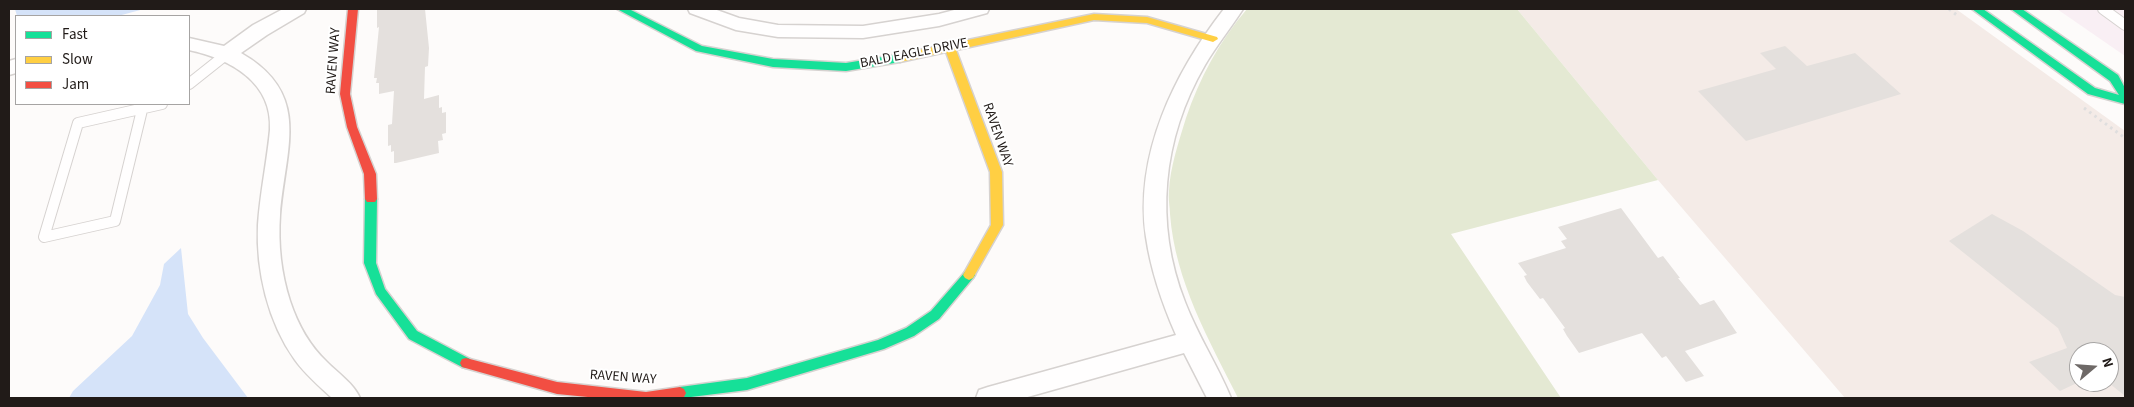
<!DOCTYPE html>
<style>
body{margin:0}
#map{position:relative;width:2134px;height:407px;overflow:hidden;background:#fdfbfa;font-family:"Source Sans 3",sans-serif}
canvas{display:block}
.frame{position:absolute;inset:0;border:10px solid #211b18;pointer-events:none}
.legend{position:absolute;left:15px;top:15px;width:175px;height:90px;box-sizing:border-box;background:#fff;border:1px solid #a6a4a3;margin:0;padding:6px 9px;list-style:none;font-size:15px;color:#211b18}
.legend li{display:flex;align-items:center;gap:10px;height:25px}
.legend b{width:25px;border:1px solid #a6a4a3}
.north{position:absolute;left:2069px;top:342px;width:50px;height:50px;box-sizing:border-box;background:#fff;border:1px solid #a6a4a3;border-radius:50%;rotate:72deg;font-size:14px;font-weight:700;line-height:20px;text-align:center;color:#211b18}
.north::after{content:'';display:block;margin:auto;width:18px;height:22px;background:#6e6967;clip-path:polygon(50% 0,100% 100%,50% 72%,0 100%)}
</style>
<div id="map">
<canvas width="2134" height="407"></canvas>
<div class="frame"></div>
<ul class="legend">
<li><b style="height:6px;background:#16e098"></b>Fast</li>
<li><b style="height:6px;background:#ffcf43"></b>Slow</li>
<li><b style="height:6px;background:#f24e42"></b>Jam</li>
</ul>
<div class="north">N</div>
</div>
<script>
const c = document.querySelector('canvas').getContext('2d');
c.lineJoin = 'round';
function fill(path, color) { c.fillStyle = color; c.fill(path, 'evenodd'); }
function trace(path, color, width, dash) { c.strokeStyle = color; c.lineWidth = width; c.lineCap = dash ? 'butt' : 'round'; c.setLineDash(dash || []); c.stroke(path); }
function write(font, color, halo, rows, align = 'center') {
  c.font = font + ' "Source Sans 3",sans-serif'; c.lineWidth = 4; c.setLineDash([]); c.textBaseline = 'middle'; c.strokeStyle = halo; c.fillStyle = color; for (const [text, x, y, turn = 0] of rows) {
    c.save(); c.translate(x, y); c.rotate((+turn || 0) * Math.PI / 180); c.textAlign = isNaN(turn) ? turn : align; if (halo) c.strokeText(text, 0, 0); c.fillText(text, 0, 0); c.restore();
  }
}
fill(new Path2D(`
 M2057,9H2125V56Z`), '#f9eff4');
fill(new Path2D(`
 M1517,9H1956L2125,131V398H1845L1658,180ZM2079,352H2109V382H2079Z`), '#f4ebe7');
fill(new Path2D(`
 M1247,9H1517L1658,180L1451,234L1561,398H1238C1209,340 1175,281 1170,214C1170,207 1168,199 1169,191C1170,167 1179,141 1186,118C1199,79 1220,40 1247,9Z`), '#e4e9d3');
fill(new Path2D(`
 M15,9H144L118,16H17Z
 M181,248L188,314L203,338L248,398H69L73,391L132,336L160,285L164,264Z`), '#d5e3f9');
fill(new Path2D(`
 M383,9H425L429,48L428,66L425,67L424,99L439,95V108L442,107V113L446,112V133L442,134L443,140L438,141L439,153L396,163H394V151L391,152V145L388,146V125L392,124L394,91L379,94V83H376L377,78H374L379,27L377,28V10Z
 M1785,46L1807,66L1855,53L1901,94L1746,141L1698,91L1776,69L1760,53Z
 M1621,208L1658,258L1663,256L1680,278H1678L1700,305L1714,300L1737,333L1685,351L1704,376L1686,382L1666,356L1662,358L1642,333L1579,353L1567,336L1563,329L1565,328L1543,298L1540,299L1527,282L1524,276L1527,275L1518,263L1566,248L1561,241L1567,239L1558,227Z
 M1992,214L2023,231L2115,295L2125,297V396L2109,383V352H2079V382L2060,391L2029,362L2067,348L2058,328L1949,241Z`), '#e4e0dd');
const lane = new Path2D(`
 M2103,9L2125,25
 M189,84L228,53
 M142,110L115,221L44,237L78,123L162,104`);
const street = new Path2D(`
 M283,9H306L304,13L267,35L241,53C313,94 285,149 280,215C278,244 281,273 290,301C298,325 309,345 327,362C338,373 354,384 360,398H332C319,386 305,374 295,360C268,322 256,271 258,225C260,193 267,162 270,130C273,82 230,59 189,50V38L224,46L253,25Z
 M688,9H714L739,18L778,25L863,26L939,14L958,9H989L987,13L939,26L863,38L778,37L736,30L690,13Z
 M1224,9H1243C1231,28 1216,46 1205,65C1162,139 1154,223 1185,302C1198,336 1218,366 1231,398H1207L1184,353L1024,398H976L979,390L988,387L1176,335C1162,303 1151,271 1146,237C1134,154 1175,72 1224,9Z
 M16,59V73L9,75V61Z`);
const fast = new Path2D(`
 M617,9H629L702,46L773,59L846,63L900,54L905,58L900,62L846,71L773,67L696,51Z
 M1972,9H1983L2095,88L2119,95L2110,81L2011,9H2022L2118,75L2125,88V104L2088,94Z
 M371,195L375,196L377,199L376,263L385,289L417,331L470,359L472,363L470,367L466,368L462,367L409,339L376,294L364,263L365,199L367,196Z
 M969,270L973,272L975,275L973,278L939,319L914,336L884,349L747,390L683,398L676,397L674,393L676,389L680,387L747,378L878,340L906,328L931,311L965,272Z`);
const slow = new Path2D(`
 M1094,14L1147,17L1217,37L1218,39L1213,42L1147,23L1094,20L956,50L1002,172L1003,225L973,278L969,280L965,278L963,275L991,225L990,172L946,52L900,62L895,58L900,54Z`);
const jam = new Path2D(`
 M348,9H358L350,94L357,127L376,174L377,199L375,202H367L365,199L364,174L347,127L340,94Z
 M466,358L557,382L646,392L680,387L684,389L686,393L684,397L681,398H598L557,394L462,367L460,363L462,359Z`);
trace(lane, '#d6d2d0', 12);
trace(street, '#d6d2d0', 3);
trace(fast, '#d6d2d0', 3);
trace(slow, '#d6d2d0', 3);
trace(jam, '#d6d2d0', 3);
trace(new Path2D(`
 M1949,9L1958,16
 M2084,108L2125,138`), '#dfdede', 3, [2.5, 4]);
trace(lane, '#fffefe', 10);
fill(street, '#fffefe');
fill(fast, '#16e098');
fill(slow, '#ffcf43');
fill(jam, '#f24e42');
write('14px', '#211b18', '#fff', [
 ["BALD EAGLE DRIVE",914,54,-11],
 ["RAVEN WAY",334,61,-86],
 ["RAVEN WAY",997,135,71],
 ["RAVEN WAY",623,378,4]
]);
</script>
